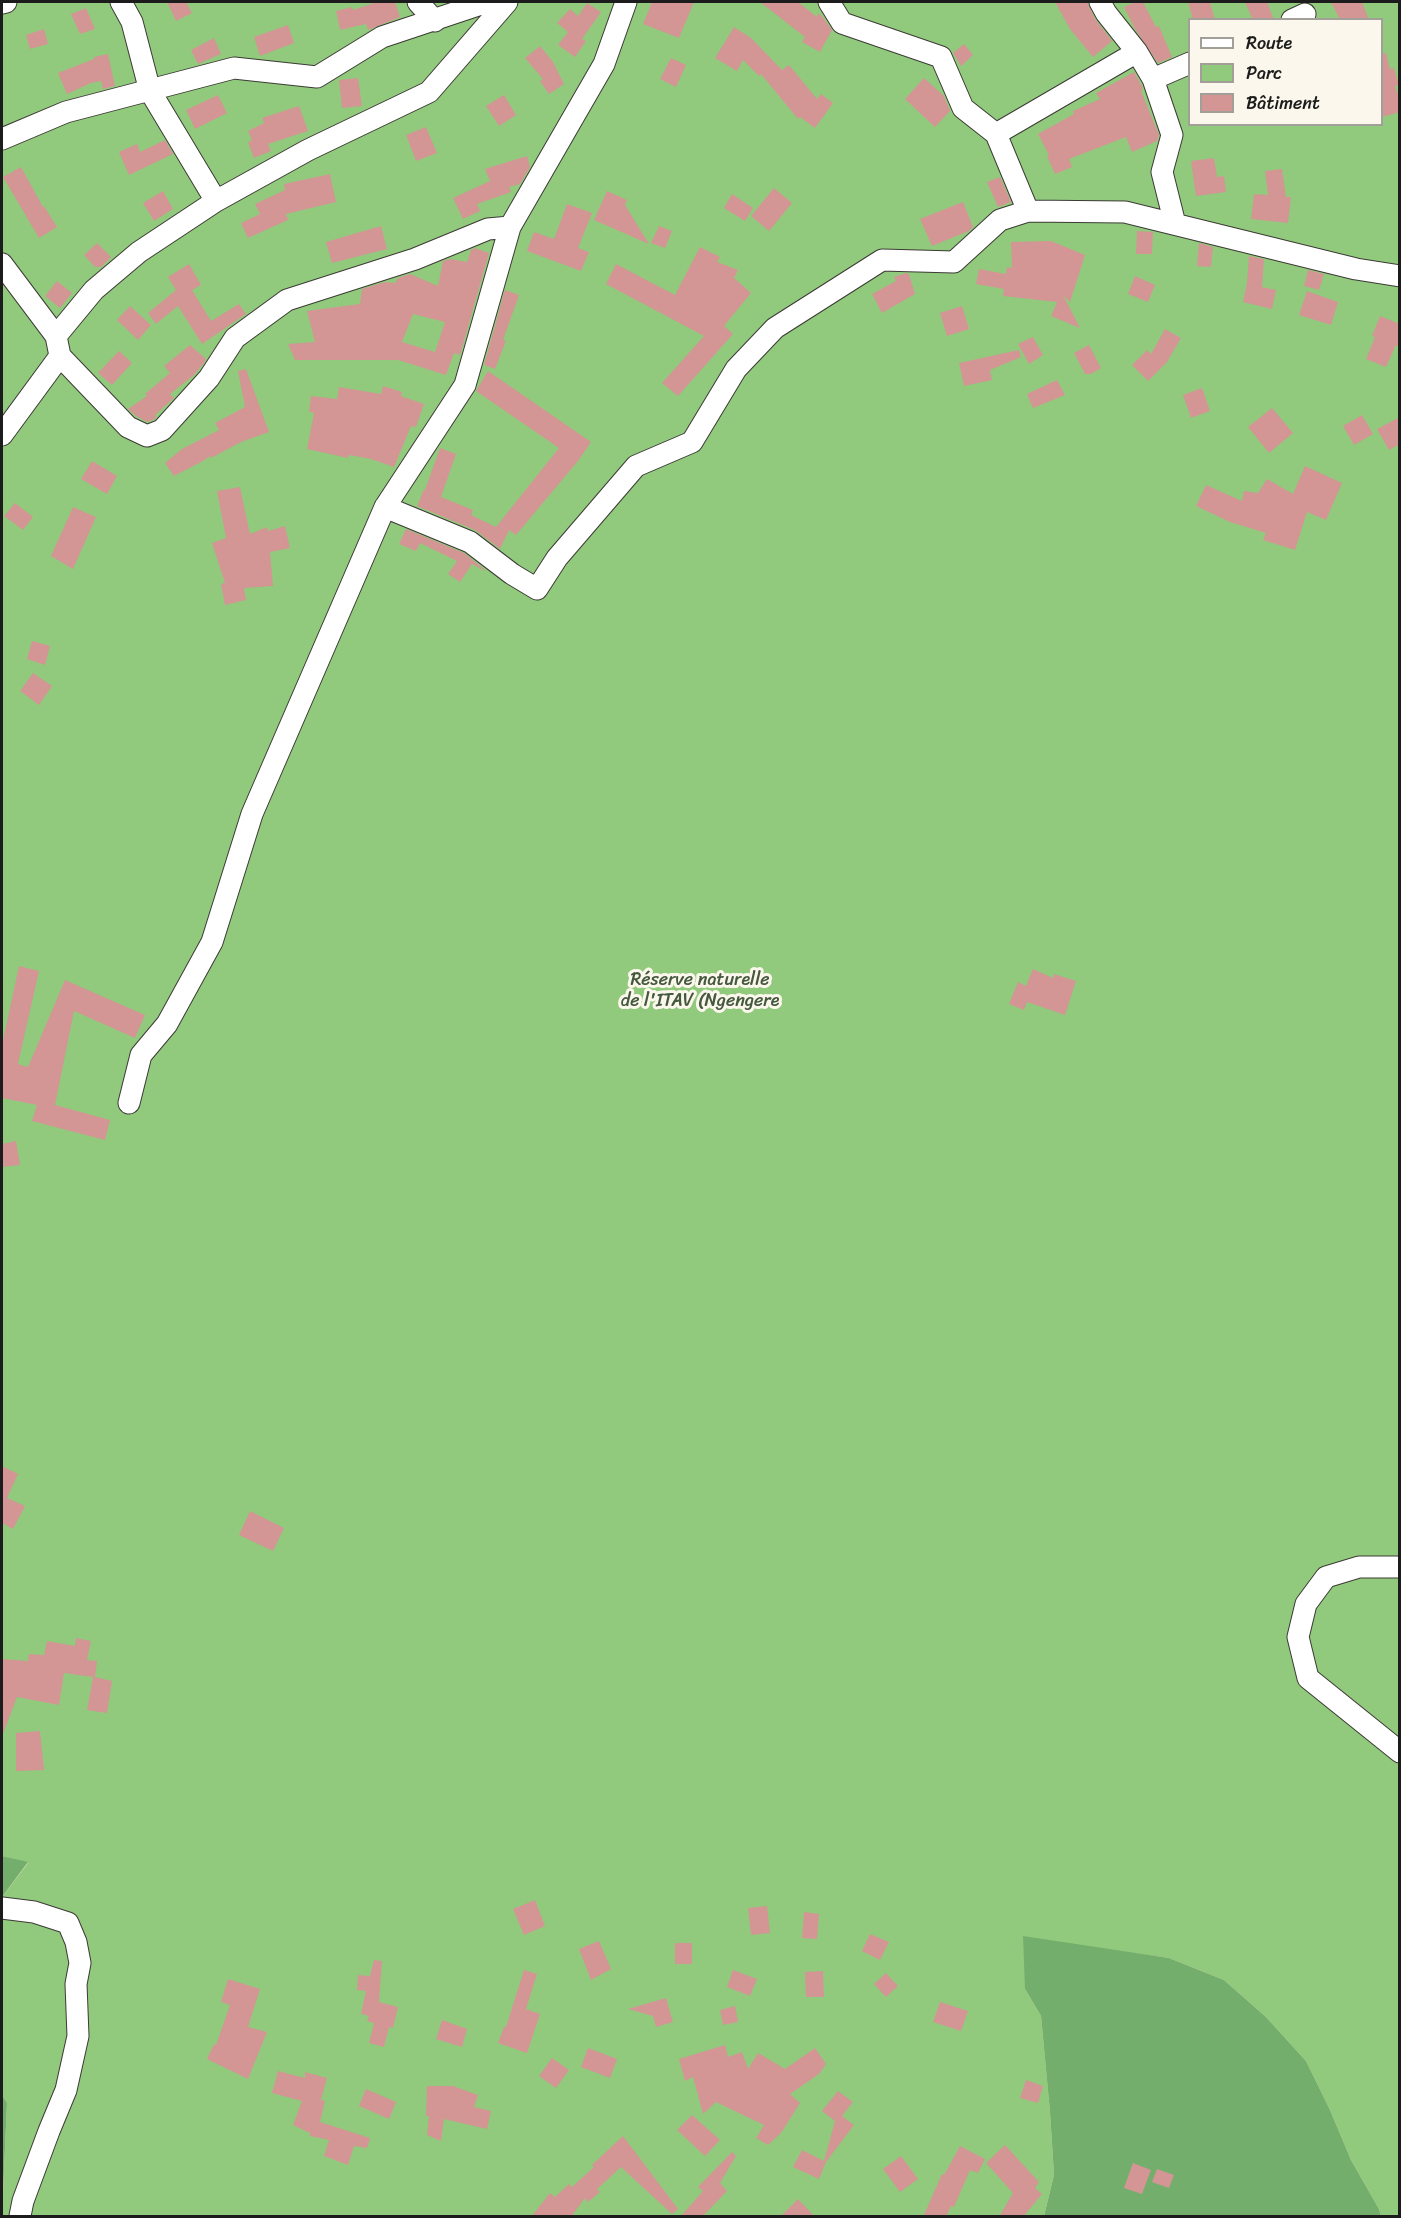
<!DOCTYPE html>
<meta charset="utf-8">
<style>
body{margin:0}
#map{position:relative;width:1401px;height:2218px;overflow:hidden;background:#f1e2c4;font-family:Sriracha,sans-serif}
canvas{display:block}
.frame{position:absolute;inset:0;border:3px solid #1c1c1c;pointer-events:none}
.legend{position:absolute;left:1188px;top:18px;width:195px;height:108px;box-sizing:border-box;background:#fbf7ec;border:2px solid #a29f99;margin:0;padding:8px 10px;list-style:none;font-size:18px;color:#1c1c1c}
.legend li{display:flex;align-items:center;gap:12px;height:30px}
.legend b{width:30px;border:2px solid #a29f99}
</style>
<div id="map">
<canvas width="1401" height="2218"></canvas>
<div class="frame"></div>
<ul class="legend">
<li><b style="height:8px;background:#fff"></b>Route</li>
<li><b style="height:16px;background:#91ca7d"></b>Parc</li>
<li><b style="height:16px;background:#d39694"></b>Bâtiment</li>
</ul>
</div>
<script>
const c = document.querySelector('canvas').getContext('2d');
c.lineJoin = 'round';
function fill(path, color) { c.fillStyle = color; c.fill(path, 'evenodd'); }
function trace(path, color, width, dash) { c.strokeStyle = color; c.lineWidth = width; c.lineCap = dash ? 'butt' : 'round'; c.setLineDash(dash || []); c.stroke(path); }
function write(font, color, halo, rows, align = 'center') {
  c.font = font + ' Sriracha,sans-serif'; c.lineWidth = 6; c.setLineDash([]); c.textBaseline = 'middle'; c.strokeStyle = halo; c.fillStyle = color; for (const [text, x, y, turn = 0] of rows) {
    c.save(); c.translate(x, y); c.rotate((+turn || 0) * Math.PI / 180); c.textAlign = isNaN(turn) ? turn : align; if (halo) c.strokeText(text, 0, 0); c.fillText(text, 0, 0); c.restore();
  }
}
fill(new Path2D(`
 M2,2H1399V2216H1381L1379,2209L1351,2160L1330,2110L1306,2061L1266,2017L1224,1980L1169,1958L1117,1951L1025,1989L1041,2016L1050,2112L1054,2175L1044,2216H2L7,2103L2,2095V1897L28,1863L2,1856ZM1190,20H1382V124H1190Z`), '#91ca7d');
fill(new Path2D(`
 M2,1856L28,1862L2,1897Z
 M1023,1936L1169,1958L1224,1980L1266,2017L1306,2061L1330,2110L1351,2160L1379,2209L1381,2216H1044L1054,2175L1050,2112L1041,2016L1025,1989Z
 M2,2095L7,2103L2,2216Z`), '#74ae6c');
fill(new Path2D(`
 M167,2H186L192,13L176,21Z
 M377,2H395L400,17L368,30L366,24L340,30L336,11L352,7L353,10Z
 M652,2H694L679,38L643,24Z
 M760,2H798L817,17L818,13L822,16L832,30L820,52L802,42L805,37Z
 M1055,2H1087L1095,19L1112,41L1093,57L1070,29Z
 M1135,2H1143L1156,27L1159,26L1172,57L1158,63L1135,29L1124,7Z
 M1188,2H1210L1215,20H1193Z
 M1245,2H1267L1274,20H1253Z
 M1331,2H1362L1369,20H1340Z
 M587,3L601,12L582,39L586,41L575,57L558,45L568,32L557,23L570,9L578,16Z
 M86,8L95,29L80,34L71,14Z
 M288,25L294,43L260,56L254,37Z
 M734,27L751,38L782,70L789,65L817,99L821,94L833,103L815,128L800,117L798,119L761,74L759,76L743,60L737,71L715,58Z
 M44,29L48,44L30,49L26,35Z
 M214,38L221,54L198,64L191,50Z
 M964,44L973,55L961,66L953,53Z
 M540,46L553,62L564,84L549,94L540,81L543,79L525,58Z
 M1386,53L1390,69L1394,68L1399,85L1395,86L1400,100V112L1382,117V54Z
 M108,54L115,86L103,89L101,81L91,83L67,94L58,73L94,59V57Z
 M671,58L686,65L676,87L660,79Z
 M1134,72L1143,88L1141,91L1159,135L1157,141L1132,152L1126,137L1069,159L1072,167L1055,174L1047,156L1049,155L1038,134L1074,114L1073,111L1100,99L1096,93Z
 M358,78L362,106L342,108L339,80Z
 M924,78L944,96L950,111L935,127L905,99Z
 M218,95L227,113L195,129L186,110Z
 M504,95L516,115L499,126L486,106Z
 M299,106L308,131L268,144L271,151L254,158L248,142L252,140L248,131L264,123L262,118Z
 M426,127L437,153L416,161L406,135Z
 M165,140L173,154L129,175L119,152L137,144L140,152Z
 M527,156L530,167L520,184L509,187L511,192L477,204L480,211L463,219L453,198L490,181L485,169Z
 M1214,158L1217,177L1224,176L1226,192L1196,196L1191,161Z
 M21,167L43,207L44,206L57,227L39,238L3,177Z
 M1282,169L1286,197H1291L1288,223L1251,219L1254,194L1268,195L1265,171Z
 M330,174L336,202L286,214L288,220L248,238L241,223L260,214L255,204L285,190L284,184Z
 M1000,177L1011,202L998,207L987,182Z
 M774,188L792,203L769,231L751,216Z
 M163,191L173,209L154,221L143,203Z
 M607,191L627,200L625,205L649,244L594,220Z
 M732,194L753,208L745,221L724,208Z
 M963,202L973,227L969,231L932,246L920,219Z
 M567,204L592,213L578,248L589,252L581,271L527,251L534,232L554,239Z
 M381,226L387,249L332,263L326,242Z
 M659,226L672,231L665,248L651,243Z
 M1137,231L1153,232L1152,254H1136Z
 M1051,241L1085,255L1070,302L1063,295L1080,328L1051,316L1057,302L1003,296L1004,289L976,284L979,269L1006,274L1007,267L1012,268L1011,242Z
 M97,243L111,257L101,267H95L84,255Z
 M1199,243L1213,247L1211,267L1197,266Z
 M700,247L720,257L717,262L738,270L734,278L751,293L724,326L733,334L678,396L662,383L704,336L606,284L616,264L675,295Z
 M475,248L489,253L460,355L454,353L446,375L398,360H295L288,344L315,342L307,311L360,304L362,289L385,282L395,283L398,278L410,274L438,286L443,261L450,259L467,262L471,250ZM413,314L445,322L435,352L402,342Z
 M1249,256L1264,259L1262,287L1276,290L1272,309L1243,302L1247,283Z
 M189,264L201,285L192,290L211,321L239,304L246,314L202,344L178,306L156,324L148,313L176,290L168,277Z
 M1308,270L1324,274L1319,290L1304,286Z
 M906,273L909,274L915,294L882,313L872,294L896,281L894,277Z
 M1135,276L1155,285L1148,302L1128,294Z
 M57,281L72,293L60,308L45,296Z
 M505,290L519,295L503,340L506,341L495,369L484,365Z
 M1307,291L1338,302L1331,325L1299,315Z
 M130,306L151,325L138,340L117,320Z
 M962,306L969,329L947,336L940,313Z
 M1380,316L1400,324V347L1396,345L1386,367L1366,359L1375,337L1372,336Z
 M1165,329L1181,338L1167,362L1148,381L1132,365L1147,350L1151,354Z
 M1033,337L1043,355L1029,364L1018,344Z
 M190,345L206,359L204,363L194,375L170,394L174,398L155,415L156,417L155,419L147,422L136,416L128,409L147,396L145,394L170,373L164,366Z
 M1089,345L1101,368L1091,374H1085L1074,353Z
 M1019,350L1021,357L990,370L992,380L964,386L959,363Z
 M119,351L132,363L112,385L98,373Z
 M246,369L269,432L241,442L211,458L210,456L203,461L174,476L165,463L182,449L219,430L215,423L245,407L238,371Z
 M488,371L591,442L578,461L516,535L509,530L500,549L475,530L417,506L424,489L425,490L440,448L456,454L441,497L473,510L471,515L496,527L559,448L476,391Z
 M1057,380L1065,395L1033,408L1027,394Z
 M383,386L402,392L401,396L424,404L416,427L411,426L394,467L371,459L349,455L348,458L307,449L314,413L309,412L311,396L337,399L339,387L381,394Z
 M1202,388L1210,411L1191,418L1183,395Z
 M1272,408L1293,433L1269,453L1248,427Z
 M1362,415L1373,434L1354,445L1343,426Z
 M1400,417V444L1389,450L1377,429Z
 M92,461L117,476L107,494L81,479Z
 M1305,466L1342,483L1326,520L1307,512L1295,550L1263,540L1266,533L1230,522L1196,506L1206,485L1242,501L1244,491L1258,493L1267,479L1293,494Z
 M240,487L250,534L267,527L268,531L285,526L290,548L270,552L273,586L244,588L246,600L225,605L221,584L225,583L212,543L226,538L217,491Z
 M15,503L33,517L23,530L4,516Z
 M73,507L96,517L73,569L51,556Z
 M406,529L464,553L485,570V571L472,564L460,582L448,574L457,561L420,543L416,551L399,544Z
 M32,641L50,646L45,665L27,659Z
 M33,673L52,686L39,705L20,691Z
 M19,966L39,971L18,1064L28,1067L65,980L145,1015L135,1038L74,1011L55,1105L110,1120L105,1140L32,1121L37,1105L2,1098V1045Z
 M1033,969L1053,978L1054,974L1076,981L1065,1015L1027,1002L1024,1010L1009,1004L1018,982L1026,986Z
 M16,1141L20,1165L2,1167V1144Z
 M2,1466L18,1474L7,1498L25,1506L13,1529L2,1523Z
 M250,1511L284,1528L273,1551L239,1535Z
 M76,1638L91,1641L87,1660L97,1661L95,1677L112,1681L107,1713L87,1710L93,1677L64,1673L59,1705L17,1697L3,1734H2V1659L28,1661L29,1654L44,1655L47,1641L75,1646Z
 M40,1731L44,1770L16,1771V1733Z
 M535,1900L545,1926L524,1935L513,1909Z
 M767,1906L770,1933L751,1935L748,1908Z
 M804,1912L819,1914L817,1939L802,1938Z
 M870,1934L889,1942L880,1960L862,1951Z
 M599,1941L611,1969L591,1980L579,1949Z
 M675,1943H692V1964H675Z
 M374,1960L382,1961L379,2002L398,2007L393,2028L389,2027L384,2047L369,2043L374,2023L367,2021L369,2016L361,2014L366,1991L357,1990L358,1975L370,1976Z
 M524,1970L537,1974L526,2009L540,2014L527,2053L498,2043L504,2027H506Z
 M733,1970L757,1979L750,1996L727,1987Z
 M823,1971L824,1997H806L805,1972Z
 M886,1973L898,1986L886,1997L874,1984Z
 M228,1979L260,1989L248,2027L267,2032L248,2079L207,2059L214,2044L216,2045L230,2005L221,2002Z
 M666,1998L673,2022L656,2027L653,2016L628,2009Z
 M940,2002L968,2011L961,2031L933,2022Z
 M735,2006L738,2022L723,2025L720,2010Z
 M442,2020L467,2029L462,2047L436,2039Z
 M725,2045L728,2057L742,2052L748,2069L758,2053L785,2069L815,2048L826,2064L819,2074L790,2094L800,2103L781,2133L768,2145L756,2138L764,2125L716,2102L703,2114L693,2077L685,2081L679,2059Z
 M588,2048L617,2059L610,2078L581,2067Z
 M552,2058L569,2070L556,2088L539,2076Z
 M278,2071L305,2078V2072L327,2078L321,2100L325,2101L320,2122L370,2138L367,2148L354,2146L348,2165L324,2156L329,2140L310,2136V2133L293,2125L302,2101L272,2093Z
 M1026,2080L1043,2086L1038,2103L1020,2098Z
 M427,2086H453L478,2095L474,2107L491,2111L487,2129L444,2119L441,2141L427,2135L429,2116H426Z
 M366,2089L396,2102L389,2119L359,2106Z
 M838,2091L853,2102L842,2116L854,2125L826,2162L819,2179L793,2167L802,2150L824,2161L835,2121L822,2111Z
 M692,2115L720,2140L705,2156L677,2130Z
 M623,2136L678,2209L672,2214L621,2167L597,2189L600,2192L588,2202L585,2198L571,2217H531L550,2193L555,2197L569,2184L572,2187L594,2167L592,2165Z
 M1005,2145L1039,2182L1035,2188L1042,2194L1023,2217H999L1013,2193L986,2163Z
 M960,2146L985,2159L978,2173L970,2170L954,2207L951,2206L946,2217H923L942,2174L944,2175Z
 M732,2152L736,2156L720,2183L727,2191L702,2217H680L703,2191L698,2187Z
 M901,2156L918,2179L900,2192L883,2169Z
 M1133,2163L1151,2170L1142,2194L1124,2188Z
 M1157,2169L1174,2175L1169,2188L1152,2182Z
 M798,2199L815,2217H780Z`), '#d39694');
const minor = new Path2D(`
 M121,2L132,22L150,91L216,201
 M418,2L435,21
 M829,2L842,23L941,57L963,108L996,134L1028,211
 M1100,2L1106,13L1137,52L1153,79L1172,135L1162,172L1175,224
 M2,3L6,2
 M1292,20L1305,14
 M1153,79L1190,63
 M996,134L1137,52
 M2,139L66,112L234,68L317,77L382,37L487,2
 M2,264L56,336
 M60,356L128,427L147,436L162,430L209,378L235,338L287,300L415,259L488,229L510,227
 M2,435L60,356L56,336L94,290L139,252L216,201L308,150L429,92L507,2
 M385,507L470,542L512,574L537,589L557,558L636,466L692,442L736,369L775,328L882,260L954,262L1000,220L1028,211L1125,212L1356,269L1400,276
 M129,1103L141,1055L167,1024L212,942L252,814L385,507L465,385L510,227L604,64L626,2
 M1400,1567H1359L1326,1577L1306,1604L1298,1637L1308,1678L1400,1752
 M2,1908L34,1912L68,1923L76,1942L80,1963L76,1984L78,2036L66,2090L49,2131L23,2201L20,2216`);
trace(minor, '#3c3a35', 23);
trace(minor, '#fff', 21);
write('18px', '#45593e', '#fbf7ec', [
 ["Réserve naturelle",700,980],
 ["de l'ITAV (Ngengere",700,1001]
]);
</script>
